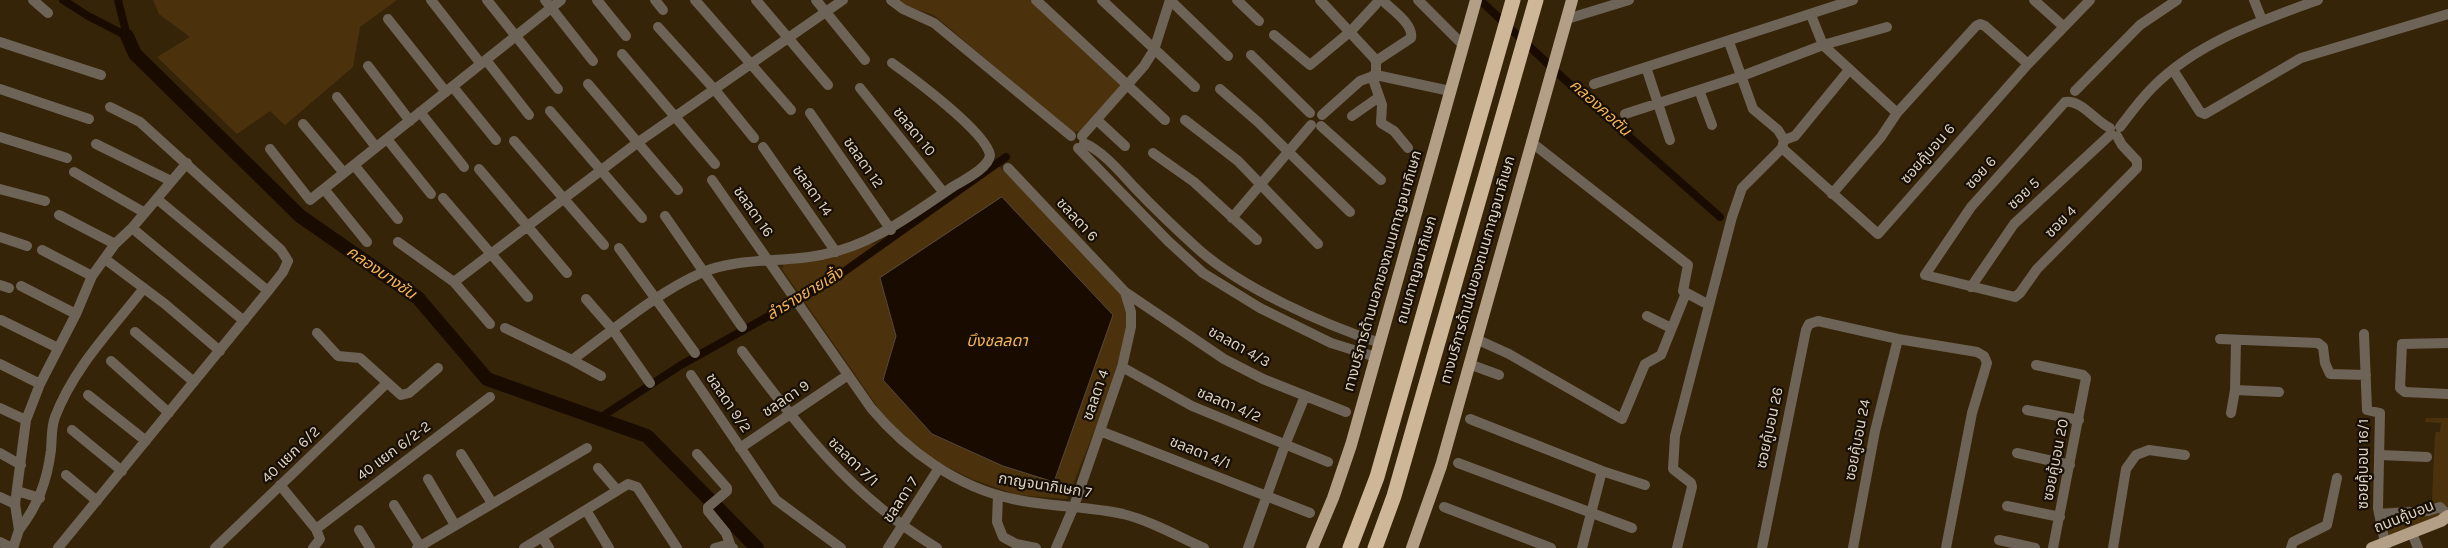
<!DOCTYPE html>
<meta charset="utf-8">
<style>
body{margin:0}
canvas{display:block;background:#362408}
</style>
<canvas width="2448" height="548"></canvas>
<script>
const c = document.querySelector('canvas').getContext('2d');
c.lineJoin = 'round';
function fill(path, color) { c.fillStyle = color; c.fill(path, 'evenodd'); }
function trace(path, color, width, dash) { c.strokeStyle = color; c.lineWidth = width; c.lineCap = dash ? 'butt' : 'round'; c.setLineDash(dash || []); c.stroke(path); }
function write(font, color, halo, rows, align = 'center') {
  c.font = font + ' Karla,"Noto Sans Thai",sans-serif'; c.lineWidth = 4.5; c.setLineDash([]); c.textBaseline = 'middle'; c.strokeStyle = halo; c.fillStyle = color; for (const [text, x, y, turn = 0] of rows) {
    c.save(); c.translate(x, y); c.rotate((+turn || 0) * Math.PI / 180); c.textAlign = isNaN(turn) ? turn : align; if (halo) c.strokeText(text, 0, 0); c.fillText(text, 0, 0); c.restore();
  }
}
fill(new Path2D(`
 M153,0H397L360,27L353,67L285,125L270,111L237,134L157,57L190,37L159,14Z
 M897,0H1030L1128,87L1082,131L1071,132L934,15L909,7Z
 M994,161L1127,297L1126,337L1105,404L1067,499L1017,495L972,479L921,454L892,428L782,269L784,264L876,243L920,218Z
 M2426,418H2448V513L2386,541L2378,508L2426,506L2432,500L2435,436L2436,432H2440L2441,423L2425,422Z`), '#4b320d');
const water = new Path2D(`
 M1002,197L1113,315L1054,482L1003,466L932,434L883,380L896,336L880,278Z`);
fill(water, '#190b00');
trace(water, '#54473a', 1);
trace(new Path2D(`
 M63,0L88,16L127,36
 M118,0L127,36
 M1480,0L1563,78L1720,217
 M598,419L681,365L828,283L1006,157`), '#190b00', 8);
trace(new Path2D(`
 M127,36L135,54L300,216L418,298L487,379L647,436L757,548`), '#190b00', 14);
trace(new Path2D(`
 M33,0L48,13
 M431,0L481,64
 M487,0L558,89
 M545,0L593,61
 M597,0L626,36
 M655,0L663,10
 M695,0L791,110
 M756,0L828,85
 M816,0L865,60
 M891,0L903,9L934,23L1071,136
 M1036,0L1165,120
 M1102,0L1195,87
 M1170,0L1228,56
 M1237,0L1259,21
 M1320,0L1373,57L1376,61V75
 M1418,0L1463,45
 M2034,0L2063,26
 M2254,0L2262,20
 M1811,15L1823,45L1897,113
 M388,19L446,92
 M1567,19L1629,0
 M658,27L715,90L754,138
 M1274,35L1310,65L1351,31L1376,4
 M0,42L101,75
 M622,54L715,164
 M1251,55L1310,113
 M486,60L529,115
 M1376,61L1411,38C1414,24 1391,9 1382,0
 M368,66L410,121
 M1646,67L1670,140
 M2173,70L2200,112L2205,114L2301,58L2448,14
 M1372,76L1382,105L1381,123L1394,131L1408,148
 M588,84L678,190
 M1594,84L1853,0
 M453,87L496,140
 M860,88L944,193
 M0,89L89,119
 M1220,89L1258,122L1350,212
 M1699,90L1712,125
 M2075,91L2140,25L2177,0
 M337,97L376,147
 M550,111L642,218
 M420,112L464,167
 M810,113L891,230
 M1625,114L1742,76L1823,45L1887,27
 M1322,115L1360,81L1376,75L1450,91
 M1352,116L1379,97
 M1097,120L1125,146
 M1185,120L1238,161L1318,244
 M303,124L344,173
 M1321,126L1381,180
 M2120,127C2130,114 2140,100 2152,88C2196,43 2260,21 2318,0
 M2110,128C2096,122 2081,99 2065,102L1971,207L1925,275L2015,297L2020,293L2037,269L2137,168V161L2122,145L2117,136
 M1082,136L1144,66L1154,50L1170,0
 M0,137L67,158
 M387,139L431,194
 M1784,140L1795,136L1849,70
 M514,141L604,245
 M1531,142L1688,265L1683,291L1709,305
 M1084,143C1104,152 1120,172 1135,188C1155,209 1176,229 1198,249C1243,289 1323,324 1380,343
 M96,144L171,181
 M763,147L836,252
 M1078,148L1168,241L1203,273L1260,308L1331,343L1376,357
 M1782,148L1878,234L2028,64L2090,0
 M270,149L310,200L561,0
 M1153,153L1194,182L1257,240
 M354,165L398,219
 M1008,168L1125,292L1224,359L1263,379L1346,412
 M479,169L567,273
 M74,172L145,213
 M712,180L871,408C907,451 957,487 1013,499C1049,507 1087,506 1123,514C1151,521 1177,536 1204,548
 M0,189L45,201
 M324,189L367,242
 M1832,194L1881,137L1897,113L1976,26L1980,24L1985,26L2028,64
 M443,198L528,297
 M157,199L268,291
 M59,215L115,244
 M665,216L742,327
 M1232,218L1311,125
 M132,228L244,321
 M0,237L27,246
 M398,242L454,282L490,324
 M619,248L695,353
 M42,250L92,276
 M105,259L165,304L220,351
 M454,282L637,143L843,0
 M0,285L9,288
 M21,286L76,314
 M1971,287L2014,224L2111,134
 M586,299L613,330L650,383
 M1647,316L1671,328
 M1,320L58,348
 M505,328L572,360C612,331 656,293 701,273C737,257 782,263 821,255C873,245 911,215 954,186C964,180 989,168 990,155C986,132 913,78 892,63
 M135,332L194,382
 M317,333L338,356L360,358L401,395L409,393L438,368
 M2364,334L2367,410L2380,413L2378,508L2386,548
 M1476,339L1509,354L1622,419L1645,364L1661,355L1686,293
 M2220,339L2318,343L2323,347L2325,363L2330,374L2366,375
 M2448,343L2402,344L2400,388L2405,392L2448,394
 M742,351C799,428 852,497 937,548
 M572,360L601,376
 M111,361L169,413
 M0,364L40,384
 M1469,364L1499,375
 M2036,365L2083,375L2086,378L2053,548
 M1122,367L1192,406L1328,462
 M691,375L776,500L841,548
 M2235,390L2279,392
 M88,395L146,441
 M0,408L26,420
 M2027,410L2079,420
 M2231,413L2235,390L2236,341
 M1470,419L1602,471L1645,485
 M72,430L122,471
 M1100,431L1310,513
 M740,448L848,375
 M0,453L21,465
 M2017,453L2070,465
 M461,454L492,503
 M697,454L727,488V491L708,507V511L726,533L731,547
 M2380,455L2427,457
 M1458,463L1632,528
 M598,468L617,490
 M66,475L97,501
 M428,479L455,525
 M280,485L316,529L320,539L313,548
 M17,491L40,498
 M998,495L997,522L1003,537L1016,544L1036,548
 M0,497L15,504
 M394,505L420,546
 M2007,506L2060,517
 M1444,507L1551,548
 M586,510L609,548
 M2379,514L2428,511L2440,507L2448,515
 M316,529L490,397
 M19,530C38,505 47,482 51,450C52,439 51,428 55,417C74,367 112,329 144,288
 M359,530L370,548
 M2412,533L2418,548
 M542,537L549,548
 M1999,540L2035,548
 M0,542L12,548
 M13,548L19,530L15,504L26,420L40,384L76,314L92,276L115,244L132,228L187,163
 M58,548L268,291L283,272L288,261L281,250L140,122L110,107
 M215,548L387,383
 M417,548L587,448
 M524,548L628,484L637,487L677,548
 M715,548L726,545L733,548
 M888,548L939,468
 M1056,548L1074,506L1122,367L1131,327V312L1125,292
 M1248,548L1285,445L1305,396
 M1582,548L1602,471
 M1677,548L1692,487L1691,483L1673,469L1675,436L1732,217L1742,188L1782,148L1784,140L1778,130L1753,109L1729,42
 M1762,548L1806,330L1809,324L1818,321L1898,339L1977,352L1984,356L1987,363L1972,413L1946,548
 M1853,548L1875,431L1898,339
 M2113,548L2126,469L2136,455L2149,450L2185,455
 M2291,548L2293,542L2327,525L2337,478`), '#6d6357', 10);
trace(new Path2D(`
 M1312,548L1333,498L1351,445L1476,0
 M1412,548L1441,466L1572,0
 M2372,548L2441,521L2448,516`), '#b29f86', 12);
trace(new Path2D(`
 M1350,548L1377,477L1513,0
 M1375,548L1394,496L1536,0`), '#ceb698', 15);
write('15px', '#ded2c2', '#170f05', [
 ["ชลลดา 10",914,132,51],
 ["ซอยคู้บอน 6",1928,154,-49],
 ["ชลลดา 12",863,163,55],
 ["ซอย 6",1981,173,-48],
 ["ชลลดา 14",812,191,55],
 ["ซอย 5",2024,194,-44],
 ["ชลลดา 16",753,212,55],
 ["ชลลดา 6",1077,220,47],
 ["ซอย 4",2061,222,-46],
 ["ถนนกาญจนาภิเษก",1417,270,-74],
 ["ทางบริการด้านในของถนนกาญจนาภิเษก",1478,270,-74],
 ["ทางบริการด้านนอกของถนนกาญจนาภิเษก",1383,271,-74],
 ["ชลลดา 4/3",1239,347,29],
 ["ชลลดา 4",1096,395,-71],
 ["ชลลดา 9",786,399,-34],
 ["ชลลดา 9/2",728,403,56],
 ["ชลลดา 4/2",1229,405,23],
 ["ซอยคู้บอน 26",1770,428,-78],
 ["ซอยคู้บอน 24",1858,440,-79],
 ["40 แยก 6/2-2",394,451,-37],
 ["ชลลดา 4/1",1200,453,22],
 ["40 แยก 6/2",291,455,-44],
 ["ซอยคู้บอน 20",2056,460,-79],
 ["ชลลดา 7/1",853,462,44],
 ["ซอยคู้บอน 16/1",2364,464,-90],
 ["กาญจนาภิเษก 7",1045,486,9],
 ["ชลลดา 7",901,500,-57],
 ["ถนนคู้บอน",2404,517,-22]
]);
write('italic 16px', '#f3b359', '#170f05', [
 ["คลองคอตัน",1600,108,42],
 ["คลองบางชัน",381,273,35],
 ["ลำรางยายเลิ้ง",805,294,-31],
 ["บึงชลลดา",997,341]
]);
</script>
